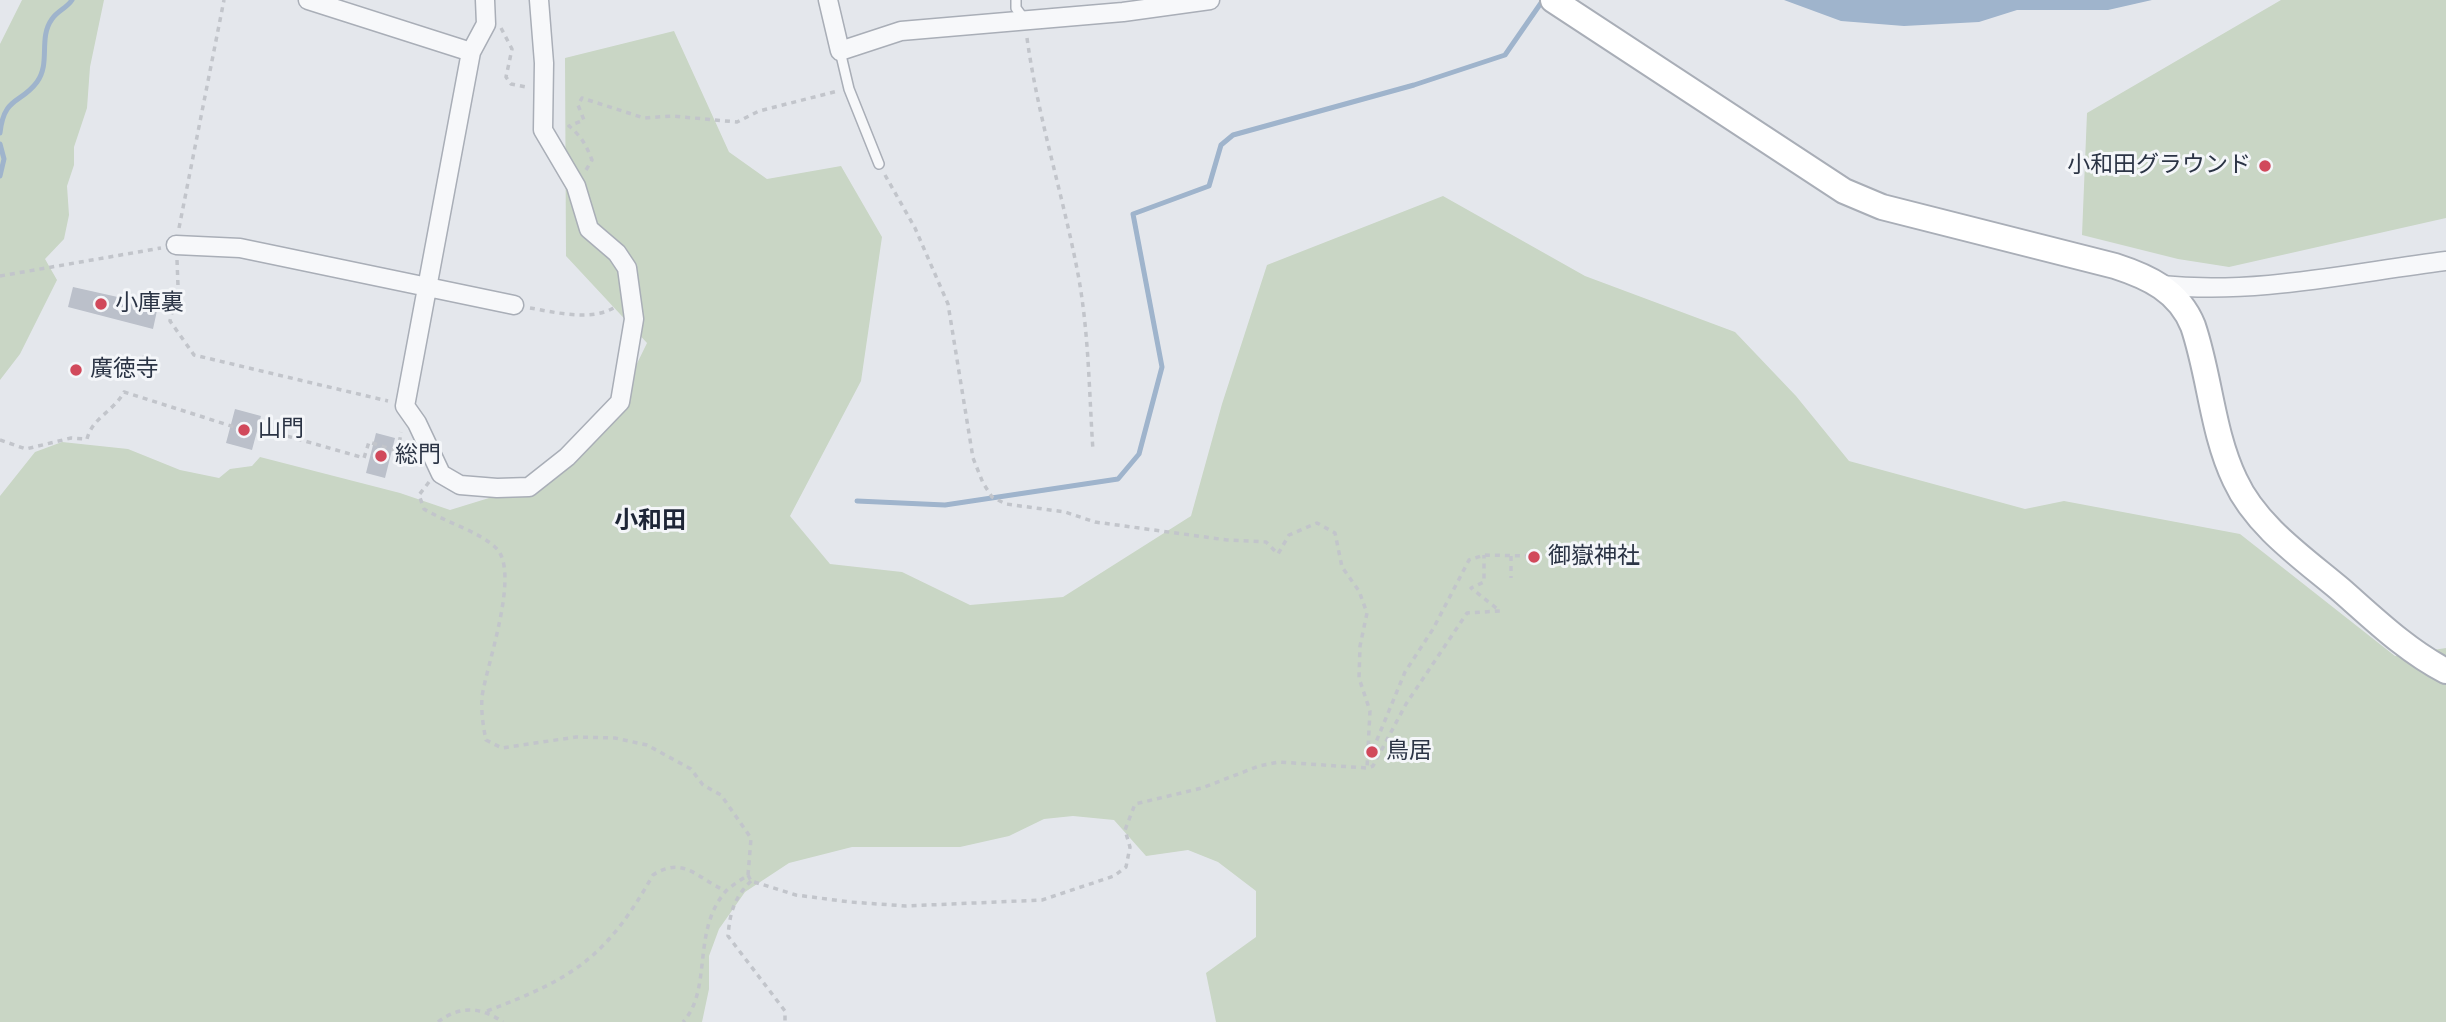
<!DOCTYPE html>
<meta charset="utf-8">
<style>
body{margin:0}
canvas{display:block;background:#e4e7ec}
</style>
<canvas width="2446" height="1022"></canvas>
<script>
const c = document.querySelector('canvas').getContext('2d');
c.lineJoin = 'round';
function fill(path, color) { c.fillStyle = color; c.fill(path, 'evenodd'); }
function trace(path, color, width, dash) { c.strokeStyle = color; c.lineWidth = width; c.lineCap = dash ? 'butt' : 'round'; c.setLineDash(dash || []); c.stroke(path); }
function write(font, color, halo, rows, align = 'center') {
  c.font = font + ' "Space Grotesk","Noto Sans JP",sans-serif'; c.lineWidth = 6; c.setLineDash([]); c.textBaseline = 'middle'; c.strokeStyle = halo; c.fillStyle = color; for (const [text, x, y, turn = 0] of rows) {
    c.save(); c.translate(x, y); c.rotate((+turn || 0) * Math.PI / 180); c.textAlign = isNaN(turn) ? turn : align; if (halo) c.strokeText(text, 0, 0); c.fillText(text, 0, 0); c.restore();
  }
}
fill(new Path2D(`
 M22,0H104L90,67L87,108L74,147V165L67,186L69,215L64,239L45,259L57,280L20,354L0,380V44Z
 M2281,0H2446V218L2229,267L2178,259L2082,235L2087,113Z
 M674,31L729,152L767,179L841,166L882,237L861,381L790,516L830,564L902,572L970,605L1063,597L1191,516L1222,404L1267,265L1443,196L1585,276L1735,332L1796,396L1849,461L2025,509L2064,501L2240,534L2395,656L2446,648V1022H1216L1206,973L1256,937V891L1218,862L1188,850L1146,856L1114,820L1073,816L1044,819L1009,836L960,847H852L789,863L745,892L719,929L709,956V989L702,1022H0V496L35,452L62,442L128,449L180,470L219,478L230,469L252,466L260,457L400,493L450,510L554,478L608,423L647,343L566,256L565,58Z`), '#c9d6c5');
fill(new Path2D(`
 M1784,0H2152L2108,10H2017L1979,22L1904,26L1841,21Z`), '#9fb4cc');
trace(new Path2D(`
 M0,133C4,96 21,104 37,82C51,63 38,38 52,19C57,11 67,8 72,0
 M0,144L4,159L0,176
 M857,501L945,505L1118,479L1139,454L1162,367L1133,214L1209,186L1221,145L1233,135L1414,85L1505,55L1543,0`), '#9fb4cc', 5);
fill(new Path2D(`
 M73,287L158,306L153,329L68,307Z
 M143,355L157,359L154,373L139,369Z
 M235,409L261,416L252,450L226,443Z
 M376,433L395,438L385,478L366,473Z`), '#bbc0ca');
const lane = new Path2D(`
 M1016,0V8L1024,19
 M840,51L849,89L879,164`);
const street = new Path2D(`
 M308,0L471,52
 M485,0L486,24L471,52L405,406L417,423L441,474L460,485L497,488L529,487L567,457L620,402L634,319L627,268L617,253L589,229L576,186L543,130L544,63L539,0
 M828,0L840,51L901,31L1123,12L1210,0
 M176,245L240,248L514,305
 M2160,285C2258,295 2350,273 2446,261`);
const secondary = new Path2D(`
 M1553,0L1844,191L1882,207L2115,266C2149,277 2179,291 2193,326C2210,376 2212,432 2235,480C2256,526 2303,558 2341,590C2374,619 2407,651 2446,671`);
trace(lane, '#a9aeb7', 12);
trace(street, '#a9aeb7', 21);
trace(secondary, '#a9aeb7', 28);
trace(new Path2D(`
 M501,28L512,49L506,77L511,84L526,87
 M1027,38C1038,118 1063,195 1078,274C1089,333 1089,392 1093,451
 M586,170L592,160C586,145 582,137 569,126L584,120L578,105L582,98L644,118L672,116L737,122L759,111L838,91
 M885,175L915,228L948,304L973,458L983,483L992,497L1006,504L1065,512L1095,522L1227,540L1266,542L1278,554L1289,535L1317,523L1335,533L1342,567L1359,591L1367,613L1360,646L1359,678L1370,711L1367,768
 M179,228L224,0
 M177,260L178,286L170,321L194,355L388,401
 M0,276L161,248
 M530,308C554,312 592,322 615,307
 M0,440L26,449L71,438L87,439C92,418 113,412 124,392L244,430L280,434L364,458L369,442L413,456
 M398,452L401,432
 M429,482L419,495L424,509C445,522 478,531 495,547C522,570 486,666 482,697C481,711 483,726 486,740L502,748L576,737L615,738L647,745L691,769L703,785L721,795L751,838L748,875C741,880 732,885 726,891C691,931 713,989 683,1022
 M1511,556V578
 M1369,759L1405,672L1433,629L1469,560L1484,555L1529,556
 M748,875L751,881L796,895L850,902L906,906L1042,900L1114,876L1126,867L1130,847L1125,830L1135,804L1202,788L1259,766L1279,762L1367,768L1373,766L1406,704L1467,613L1500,611L1471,588L1484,582V555
 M751,881C734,898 730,912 728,936L785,1011V1022
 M487,1011C574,978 606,958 653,875C684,855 698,879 726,891
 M438,1022C460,1005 481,1007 503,1022`), '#c2c5cb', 3.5, [5, 5]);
trace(lane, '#f7f8fa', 9);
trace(street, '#f7f8fa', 18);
trace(secondary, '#fff', 24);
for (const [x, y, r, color] of [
 [2265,166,7,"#d1495b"],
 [101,304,7,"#d1495b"],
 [76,370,7,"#d1495b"],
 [244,430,7,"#d1495b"],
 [381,456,7,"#d1495b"],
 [1534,557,7,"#d1495b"],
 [1372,752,7,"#d1495b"]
]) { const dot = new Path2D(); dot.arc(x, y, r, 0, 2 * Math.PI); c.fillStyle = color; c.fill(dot); trace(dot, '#f4f6f9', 2.5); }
write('23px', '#2b3445', '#f4f6f9', [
 ["小和田グラウンド",2251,166,"right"],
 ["小庫裏",115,304],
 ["廣徳寺",90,370],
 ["山門",258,430],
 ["総門",395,456],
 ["御嶽神社",1548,557],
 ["鳥居",1386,752]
], 'left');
write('bold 24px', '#1d2536', '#f4f6f9', [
 ["小和田",650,521]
]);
</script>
